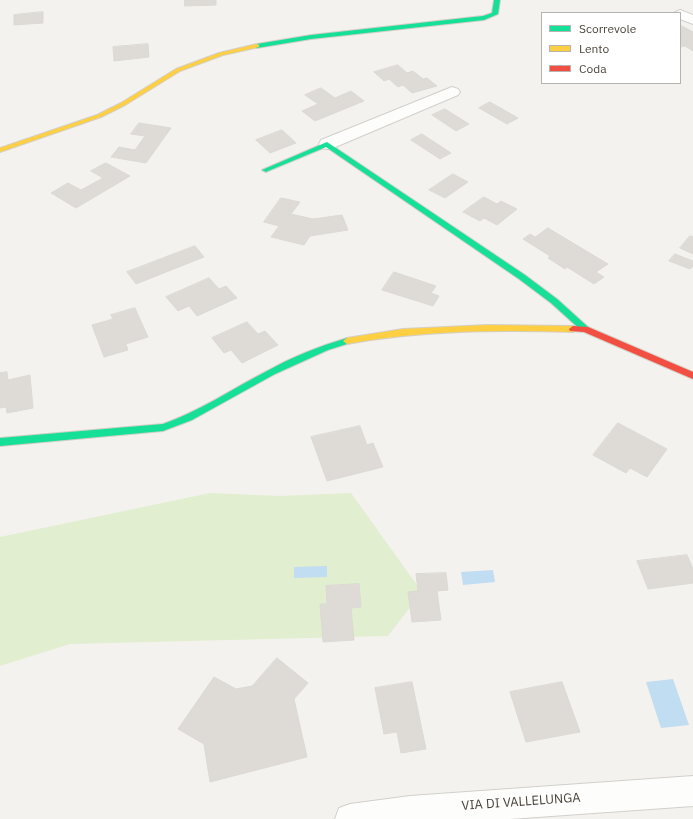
<!DOCTYPE html>
<style>
body{margin:0}
#map{position:relative;width:693px;height:819px;overflow:hidden;background:#f4f2ee;font-family:"IBM Plex Sans",sans-serif}
canvas{display:block}
.legend{position:absolute;left:541px;top:12px;width:140px;height:72px;box-sizing:border-box;background:#fff;border:1px solid #b7b4b0;margin:0;padding:5px 7px;list-style:none;font-size:12px;color:#4b4439}
.legend li{display:flex;align-items:center;gap:8px;height:20px}
.legend b{width:20px;border:1px solid #b7b4b0}
</style>
<div id="map">
<canvas width="693" height="819"></canvas>
<ul class="legend">
<li><b style="height:5px;background:#16e098"></b>Scorrevole</li>
<li><b style="height:5px;background:#ffcf43"></b>Lento</li>
<li><b style="height:5px;background:#f24e42"></b>Coda</li>
</ul>
</div>
<script>
const c = document.querySelector('canvas').getContext('2d');
c.lineJoin = 'round';
function fill(path, color) { c.fillStyle = color; c.fill(path, 'evenodd'); }
function trace(path, color, width, dash) { c.strokeStyle = color; c.lineWidth = width; c.lineCap = dash ? 'butt' : 'round'; c.setLineDash(dash || []); c.stroke(path); }
function write(font, color, halo, rows, align = 'center') {
  c.font = font + ' "IBM Plex Sans",sans-serif'; c.lineWidth = 3.5; c.setLineDash([]); c.textBaseline = 'middle'; c.strokeStyle = halo; c.fillStyle = color; for (const [text, x, y, turn = 0] of rows) {
    c.save(); c.translate(x, y); c.rotate((+turn || 0) * Math.PI / 180); c.textAlign = isNaN(turn) ? turn : align; if (halo) c.strokeText(text, 0, 0); c.fillText(text, 0, 0); c.restore();
  }
}
fill(new Path2D(`
 M210,493L280,496L351,493L422,592L388,636L70,644L0,666V537Z`), '#e1eecf');
fill(new Path2D(`
 M327,566V577L294,578V567Z
 M493,570L495,582L463,585L461,572Z
 M673,679L689,725L661,728L646,682Z`), '#c0ddf1');
const building = new Path2D(`
 M185,0H216V5L185,6Z
 M43,12V23L14,25V15Z
 M680,25L693,32V51L685,46L680,47Z
 M148,44L149,57L114,61L113,47Z
 M398,65L407,73L413,71L423,79L427,78L437,86L412,93L403,85L398,87L389,79L384,81L374,72Z
 M321,88L335,98L351,91L364,101L315,121L302,111L318,104L305,95Z
 M490,102L518,118L507,124L479,108Z
 M445,109L469,124L456,131L432,115Z
 M139,123L171,128L146,163L111,157L119,147L135,150L145,136L131,134Z
 M282,130L296,143L270,153L256,140Z
 M422,134L451,153L440,159L411,140Z
 M106,163L130,176L76,208L51,193L68,183L81,190L103,178L91,171Z
 M453,174L468,182L445,198L429,190Z
 M484,197L497,204L501,201L517,209L497,225L484,218L480,221L463,212Z
 M281,198L300,202L291,214L313,219L342,215L348,230L310,236L304,245L271,237L279,226L264,222Z
 M548,228L608,264L596,272L604,277L594,284L567,267L565,269L548,258L550,256L523,239L530,234L535,237Z
 M690,236L693,237V254L680,248Z
 M195,246L204,257L136,284L127,272Z
 M675,254L693,261V266L690,269L669,261Z
 M394,272L436,286L431,293L439,296L433,306L382,290Z
 M209,278L219,289L226,286L237,298L197,316L189,306L178,311L166,297Z
 M135,308L148,337L126,344L128,350L104,357L92,325L113,319L111,315Z
 M247,322L258,334L265,331L278,345L242,363L231,350L224,353L212,338Z
 M7,372L8,380L30,375L33,408L7,413L6,407L0,408V373Z
 M618,423L667,449L647,477L630,468L626,473L593,455Z
 M360,426L367,445L373,443L383,467L327,481L311,437Z
 M687,555L693,569V583L648,589L637,561Z
 M446,573L448,590L437,591L441,620L412,622L408,592L418,591L416,574Z
 M359,584L361,607L351,608L354,640L323,642L320,604H327L326,586Z
 M277,658L308,683L294,699L307,757L210,782L204,744L178,729L214,677L236,689L252,686Z
 M412,682L426,749L401,753L397,732L384,734L375,688Z
 M562,682L580,732L526,742L510,692Z`);
fill(building, '#dedbd6');
trace(building, '#dcd9d4', 1);
const street = new Path2D(`
 M680,10L693,15V24L680,19V13H674Z
 M452,87L458,89L460,92L458,95L333,148L327,149L321,148L319,144L321,140Z
 M693,776V806L509,819H335L339,808L350,804L410,796Z`);
const fast = new Path2D(`
 M494,0H500L498,14L484,20L311,39L257,48L254,46L257,44L311,35L483,16L492,13Z
 M327,142L525,275L557,299L588,327L589,329L588,331H582L551,303L519,279L326,147L268,171L266,172L262,170Z
 M347,338L351,341L350,343L328,350L275,374L192,420L163,431L0,446V438L163,424C200,411 232,389 267,371C292,357 320,346 347,338Z`);
const slow = new Path2D(`
 M257,44L259,45V47L223,55L180,71L125,105L101,117L0,152V148L97,115L121,103L176,69L219,53Z
 M488,325L573,326L577,329L573,332C497,330 422,330 347,344L343,341L347,338L403,329Z`);
const jam = new Path2D(`
 M573,326L588,327L693,372V379L584,332L570,331L569,329Z`);
trace(street, '#d2d0cb', 2);
trace(fast, '#d3cfc5', 2);
trace(slow, '#d3cfc5', 2);
trace(jam, '#d3cfc5', 2);
fill(street, '#fdfdfc');
fill(fast, '#16e098');
fill(slow, '#ffcf43');
fill(jam, '#f24e42');
write('13px', '#4b4439', '#fff', [
 ["VIA DI VALLELUNGA",521,802,-4]
]);
</script>
